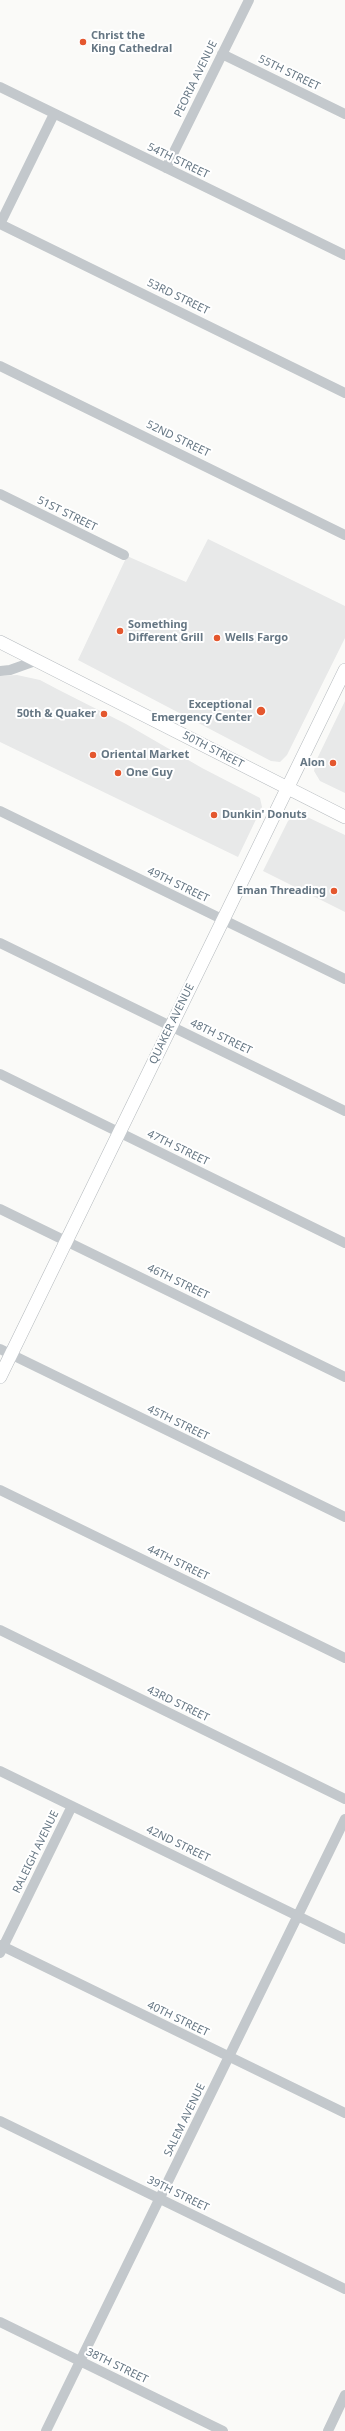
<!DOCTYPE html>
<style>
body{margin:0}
canvas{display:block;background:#fafaf8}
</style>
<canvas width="345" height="2431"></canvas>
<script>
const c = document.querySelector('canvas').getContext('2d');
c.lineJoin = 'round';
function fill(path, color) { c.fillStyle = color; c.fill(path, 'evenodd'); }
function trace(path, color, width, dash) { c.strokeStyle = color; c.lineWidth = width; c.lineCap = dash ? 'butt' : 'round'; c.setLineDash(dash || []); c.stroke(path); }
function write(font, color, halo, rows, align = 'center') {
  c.font = font + ' "Noto Sans",sans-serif'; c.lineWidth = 4; c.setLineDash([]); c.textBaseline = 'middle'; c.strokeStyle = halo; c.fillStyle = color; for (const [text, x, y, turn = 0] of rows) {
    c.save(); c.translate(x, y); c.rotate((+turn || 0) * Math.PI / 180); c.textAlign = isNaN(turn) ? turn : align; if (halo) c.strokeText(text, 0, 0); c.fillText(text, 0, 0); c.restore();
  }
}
fill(new Path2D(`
 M208,539L345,606V638L287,755L280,762L271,761L78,660L127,556L186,582Z
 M17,675L40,680L57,689L126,724L202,768L260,798L262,807L238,857L0,742V676Z
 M345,701V793L320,781L314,771L316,761Z
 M294,815H303L345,835V912L263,871L288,821Z`), '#e8e9e9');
const major = new Path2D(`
 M0,642L345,817
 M0,1377L345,670`);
trace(major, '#b5babe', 14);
trace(new Path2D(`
 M222,54L345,114
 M0,87L345,255
 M166,168L249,0
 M0,224L345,393
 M0,224L54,114
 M0,366L345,535
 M0,494L124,555
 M0,671L10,670L38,660
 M0,811L345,979
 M0,943L345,1111
 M0,1074L345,1243
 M0,1209L345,1377
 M0,1349L345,1517
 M0,1490L345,1658
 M0,1630L345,1799
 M0,1771L345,1939
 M0,1945L345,2113
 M0,1953L72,1806
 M0,2121L345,2289
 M0,2322L223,2431
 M46,2431L345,1819
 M328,2431L345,2395`), '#c3c8cc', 10);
trace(major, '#fff', 13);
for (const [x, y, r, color] of [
 [83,42,4,"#e4572e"],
 [120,631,4,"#e4572e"],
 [217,638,4,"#e4572e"],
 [261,711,5,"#e4572e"],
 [104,714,4,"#e4572e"],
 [93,755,4,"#e4572e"],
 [333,763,4,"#e4572e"],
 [118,773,4,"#e4572e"],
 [214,815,4,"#e4572e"],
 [334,891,4,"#e4572e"]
]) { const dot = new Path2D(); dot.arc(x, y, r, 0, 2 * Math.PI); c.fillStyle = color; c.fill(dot); trace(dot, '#fff', 1.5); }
write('bold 11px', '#657683', '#fff', [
 ["Christ the",91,36],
 ["King Cathedral",91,49],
 ["Something",128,625],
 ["Different Grill",128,638],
 ["Wells Fargo",225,638],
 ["Exceptional",252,705,"right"],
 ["Emergency Center",252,718,"right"],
 ["50th & Quaker",96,714,"right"],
 ["Oriental Market",101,755],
 ["Alon",325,763,"right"],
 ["One Guy",126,773],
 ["Dunkin' Donuts",222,815],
 ["Eman Threading",326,891,"right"]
], 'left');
write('11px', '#657683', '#fff', [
 ["55TH STREET",289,73,26],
 ["PEORIA AVENUE",196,79,-64],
 ["54TH STREET",178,161,26],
 ["53RD STREET",178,297,26],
 ["52ND STREET",178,439,26],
 ["51ST STREET",67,514,26],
 ["50TH STREET",213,750,27],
 ["49TH STREET",178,885,26],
 ["QUAKER AVENUE",172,1024,-64],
 ["48TH STREET",221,1037,26],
 ["47TH STREET",178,1148,26],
 ["46TH STREET",178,1282,26],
 ["45TH STREET",178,1423,26],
 ["44TH STREET",178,1563,26],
 ["43RD STREET",178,1704,26],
 ["42ND STREET",178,1844,26],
 ["RALEIGH AVENUE",36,1852,-64],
 ["40TH STREET",178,2019,26],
 ["SALEM AVENUE",185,2120,-64],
 ["39TH STREET",178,2194,26],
 ["38TH STREET",117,2366,26]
]);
</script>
